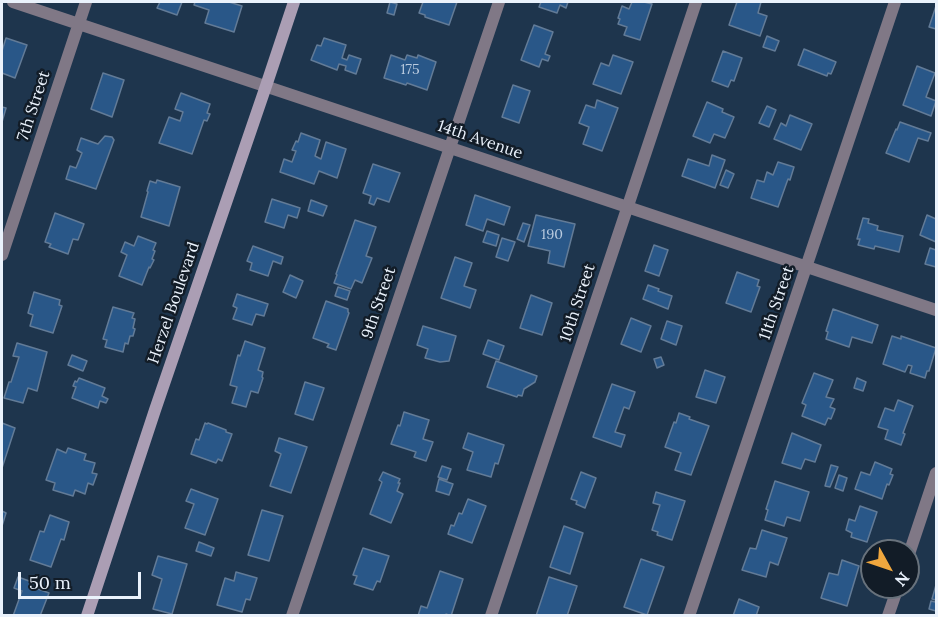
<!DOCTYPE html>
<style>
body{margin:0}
#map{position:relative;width:938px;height:617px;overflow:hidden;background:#1e354d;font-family:Lora,serif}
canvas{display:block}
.frame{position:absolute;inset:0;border:3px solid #eaf2fc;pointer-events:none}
.north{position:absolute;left:860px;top:539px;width:60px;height:60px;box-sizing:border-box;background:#121c27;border:2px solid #68727c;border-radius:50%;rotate:130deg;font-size:16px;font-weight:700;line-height:24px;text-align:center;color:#eaf2fc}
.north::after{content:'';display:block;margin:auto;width:21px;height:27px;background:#f0a73e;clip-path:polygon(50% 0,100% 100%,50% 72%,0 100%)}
.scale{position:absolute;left:18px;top:572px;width:123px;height:27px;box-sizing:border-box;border:3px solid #eaf2fc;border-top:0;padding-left:8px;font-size:18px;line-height:21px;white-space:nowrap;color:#eaf2fc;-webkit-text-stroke:4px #121c27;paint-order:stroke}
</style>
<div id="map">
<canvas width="938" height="617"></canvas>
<div class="frame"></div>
<div class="north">N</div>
<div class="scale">50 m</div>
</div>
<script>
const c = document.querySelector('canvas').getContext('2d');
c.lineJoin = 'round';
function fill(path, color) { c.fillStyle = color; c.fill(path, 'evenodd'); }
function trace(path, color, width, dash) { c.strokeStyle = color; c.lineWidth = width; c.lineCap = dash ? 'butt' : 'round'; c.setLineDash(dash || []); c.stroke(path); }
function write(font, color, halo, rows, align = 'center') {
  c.font = font + ' Lora,serif'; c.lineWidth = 5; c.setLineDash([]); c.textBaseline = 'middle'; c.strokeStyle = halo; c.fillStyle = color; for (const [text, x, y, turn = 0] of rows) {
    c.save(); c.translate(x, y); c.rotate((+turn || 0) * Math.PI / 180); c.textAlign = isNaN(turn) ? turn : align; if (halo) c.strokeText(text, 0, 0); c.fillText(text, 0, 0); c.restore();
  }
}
const building = new Path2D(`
 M160,2H182L177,15L157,8Z
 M195,2H229L242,6L234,32L205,23L209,10L194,5Z
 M390,2L397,4L394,15L387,13Z
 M423,2H457L449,25L425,17V15L419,13Z
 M541,2H568L566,8L560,5L557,13L539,7Z
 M632,2H644L652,4L640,40L624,35L627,27L618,24L620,19L618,18L622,6L629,9Z
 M737,2H761L758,13L767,16L760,36L729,25Z
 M936,6V29L929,27Z
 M534,25L553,32L545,54L550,56L548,61L542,59L539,67L521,60Z
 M767,36L779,41L775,51L763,47Z
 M6,38L27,45L15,78L2,73V51Z
 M324,38L346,45L342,58L347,60L349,55L361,59L356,74L345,70L346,66L339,64L337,70L311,60L317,45L321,46Z
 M804,49L836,62L831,74L828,73L827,76L798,65Z
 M723,51L742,58L734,81L731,80L728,87L712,81Z
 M391,55L405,60L407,55L417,58L418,55L436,62L427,90L407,83L406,85L384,78Z
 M613,55L633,62L621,94L593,84L601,63L609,66Z
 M917,66L935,73L926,97L936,101L931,116L903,105Z
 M103,73L124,80L112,117L91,109Z
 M513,85L530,91L519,123L502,117Z
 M181,93L210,104L207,113L210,114L207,121L204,120L192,154L159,143L169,117L180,121L183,112L175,109Z
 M597,100L618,108L602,151L583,144L589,127L579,123L586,105L595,108Z
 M707,102L723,109L722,112L734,117L725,138L714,134L710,143L693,136Z
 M767,106L776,110L769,127L759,123Z
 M2,107L6,108L2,122Z
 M790,115L812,124L801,150L774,139L781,123L786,126Z
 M900,122L931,133L928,141L918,138L909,162L886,153L896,129L897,130Z
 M301,133L320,140L315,156L321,159L326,142L346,149L337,178L319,171L314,184L280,172L284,159L292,162L296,151L292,150L296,141L298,142Z
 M105,136L112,137L114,140L96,189L66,179L70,166L76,168L82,153L77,150L81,138L98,144Z
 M712,155L725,160L715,188L682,176L688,159L709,166Z
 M778,162L794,167L790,180L788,179L778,207L751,198L757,180L764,182L767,172L773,175Z
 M373,164L400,173L389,202L377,198L374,205L369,203L371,196L363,193Z
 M726,170L734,174L728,188L720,185Z
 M157,180L180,187L169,226L141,217L148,192L147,191L150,181L156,183Z
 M475,195L510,207L504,225L487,219L483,231L466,225Z
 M272,199L300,208L297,218L288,215L284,228L265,222Z
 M311,200L327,206L323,216L308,211Z
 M55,213L84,224L78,240L73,239L68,254L49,247L51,244L45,242Z
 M536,215L575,224L564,267L548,263L550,251L528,246Z
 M927,215L936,219V242L920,235Z
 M863,218L869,219L868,223L878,226L877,230L903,236L899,252L875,246L874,249L858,245L860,239H857Z
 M355,220L376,227L366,256L372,258L362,283L355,280L351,289L334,283L337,275L336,274Z
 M523,223L530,225L524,242L517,239Z
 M487,231L499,235L496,246L483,242Z
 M138,236L156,243L153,250L155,251L152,259L154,260L150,268L149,267L142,285L119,276L127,255L121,252L125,242L134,246Z
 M502,238L515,242L508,261L496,257Z
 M654,245L668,250L659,276L645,271Z
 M253,246L283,257L281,264L273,261L268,276L250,270L252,263L247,261Z
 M930,248L936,250V267L925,264Z
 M455,257L472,263L464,286L476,290L470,308L441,298Z
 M737,272L759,280L757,286L760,287L751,312L726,303Z
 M290,275L303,281L296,298L283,292Z
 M648,285L659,289L658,291L672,296L668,309L643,299Z
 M338,287L350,291L347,300L335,296Z
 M34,292L60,300L59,305L62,306L53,333L30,326L33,315L28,313Z
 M237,294L268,304L264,316L256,314L252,325L233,319L237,308L233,306Z
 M531,295L552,303L542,335L520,328Z
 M326,301L348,309V312L349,313L336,350L327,347L329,344L313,338Z
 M113,307L134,313L132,318L135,319L133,328L135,329L133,336H130L128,344L125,343L123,352L105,347L107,340L103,339Z
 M833,309L878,325L872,343L852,337L849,347L826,339L828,332L826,331Z
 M631,318L651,326L641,352L621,344Z
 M667,321L682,326L676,345L661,339Z
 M423,326L456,336L449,361L440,362L425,358L428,349L417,345Z
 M892,336L901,339V336L936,348L929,371H927L925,378L910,373L912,366L908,365L905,372L883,364Z
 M488,340L504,346L499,360L483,354Z
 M245,341L265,348L258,370L263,372L262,377L263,378L258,393L251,391L246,407L232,403L237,387L230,385L238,355L240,356Z
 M17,343L47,352L37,391L28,388L23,403L4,398L9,382H11L19,357L13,356Z
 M72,355L87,361L83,371L68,365Z
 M661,357L664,365L657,368L654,359Z
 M496,361L537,376L535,382L524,389L522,396L518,395L517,397L487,387Z
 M705,370L725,377L716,403L696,397Z
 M814,373L833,380L826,397L834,399L830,407L835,409L831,419L828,418L825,425L802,416L806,405L802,403Z
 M79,378L105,388L102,396L108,399L106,403L100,401L98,408L72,398L76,387L73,386L75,381L77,382Z
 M857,378L866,382L863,391L854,388Z
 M305,382L324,388L313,420L295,414Z
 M612,384L635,392L629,409L624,407L615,432L625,435L621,447L593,437Z
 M898,400L913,406L903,433L905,434L901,445L885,439L888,430L878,427L885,408L894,411Z
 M404,412L429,420L423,439L433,442L426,461L414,457L416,452L391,444L398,425L400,426Z
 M679,413L690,417L689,419L709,426L691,475L675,470L681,453L665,447L674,422L676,423Z
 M2,423L15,428L2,468Z
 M205,423L207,424L208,423L226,430V432L232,434L222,461L218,459L216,463L191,454L196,439L199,440Z
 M468,433L504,445L498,464L495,463L491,477L467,470L473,452L463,448Z
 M792,433L821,445L815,462L805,459L801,469L782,463Z
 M279,438L307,447L291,493L270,486L281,454L275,451Z
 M68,448L86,454L84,460L95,463L92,473L97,474L93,485L88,483L85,494L75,490L73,496L53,490L55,483L46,480L57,449L66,453Z
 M875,462L892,469L890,474L893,475L889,485L887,484L882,499L855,489L861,472L870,475Z
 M831,465L838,467L830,487L825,486Z
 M442,466L451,469L447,480L438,477Z
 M383,472L400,479L398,483H400L397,491L403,494L391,523L370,514L382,482L379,480Z
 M581,472L596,478L585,508L576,504L577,501L571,499Z
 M839,475L847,478L843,491L835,488Z
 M439,479L453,484L449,495L436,491Z
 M775,481L809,492L800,521L787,517L784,526L765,520L768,510L766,509Z
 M191,489L218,499L205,535L185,528L194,504L186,501Z
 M656,492L685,501L672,540L657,535L658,532L652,530L660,505L653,503Z
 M468,499L486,506L472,543L448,534L451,525L454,526L459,513L462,514Z
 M860,506L877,512L867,542L851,537L852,533L846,530L849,519L855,521Z
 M262,510L283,516L269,561L248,555Z
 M2,511L6,513L2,526Z
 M50,515L69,522L64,540L61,539L51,567L30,560L40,531L44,532Z
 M564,526L583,533L570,574L550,567Z
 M762,530L787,538L778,565L770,562L766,577L742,570L750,548L756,549Z
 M199,542L214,548L211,556L196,551Z
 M363,548L389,556L380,582L377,581L373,590L354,584L357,576L353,575Z
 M158,556L187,564L172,614L153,609L162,579L152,575Z
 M641,559L664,567L647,615L624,607Z
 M842,560L859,566L847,606L821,598L829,573L838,575Z
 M440,571L463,579L451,616L446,614V616H418L421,606L427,608Z
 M236,572L257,578L250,600L246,599L242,612L217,605L225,578L234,581Z
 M18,577L32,582L30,586L49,593L40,616H13L22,591L14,588Z
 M549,577L577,586L567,616H536Z
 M936,585V611L929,609L931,601L935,602L936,600L932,599Z
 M739,599L759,607L756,616H733Z`);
fill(building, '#295788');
trace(building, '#627b97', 1.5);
trace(new Path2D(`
 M13,2L936,310
 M2,255L86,2
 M908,557L936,473
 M292,616L499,2
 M491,616L696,2
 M689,616L895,2
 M888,616L898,587`), '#807886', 12);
trace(new Path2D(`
 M87,616L155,410L266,86L294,2`), '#ab9eb4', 12);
write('14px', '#bacbdf', null, [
 ["175",410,70],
 ["190",552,235]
]);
write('16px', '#eaf2fc', '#121c27', [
 ["7th Street",34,106,-72],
 ["14th Avenue",480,140,19],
 ["Herzel Boulevard",174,303,-71],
 ["9th Street",379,303,-71],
 ["10th Street",578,303,-72],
 ["11th Street",777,303,-71]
]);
</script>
